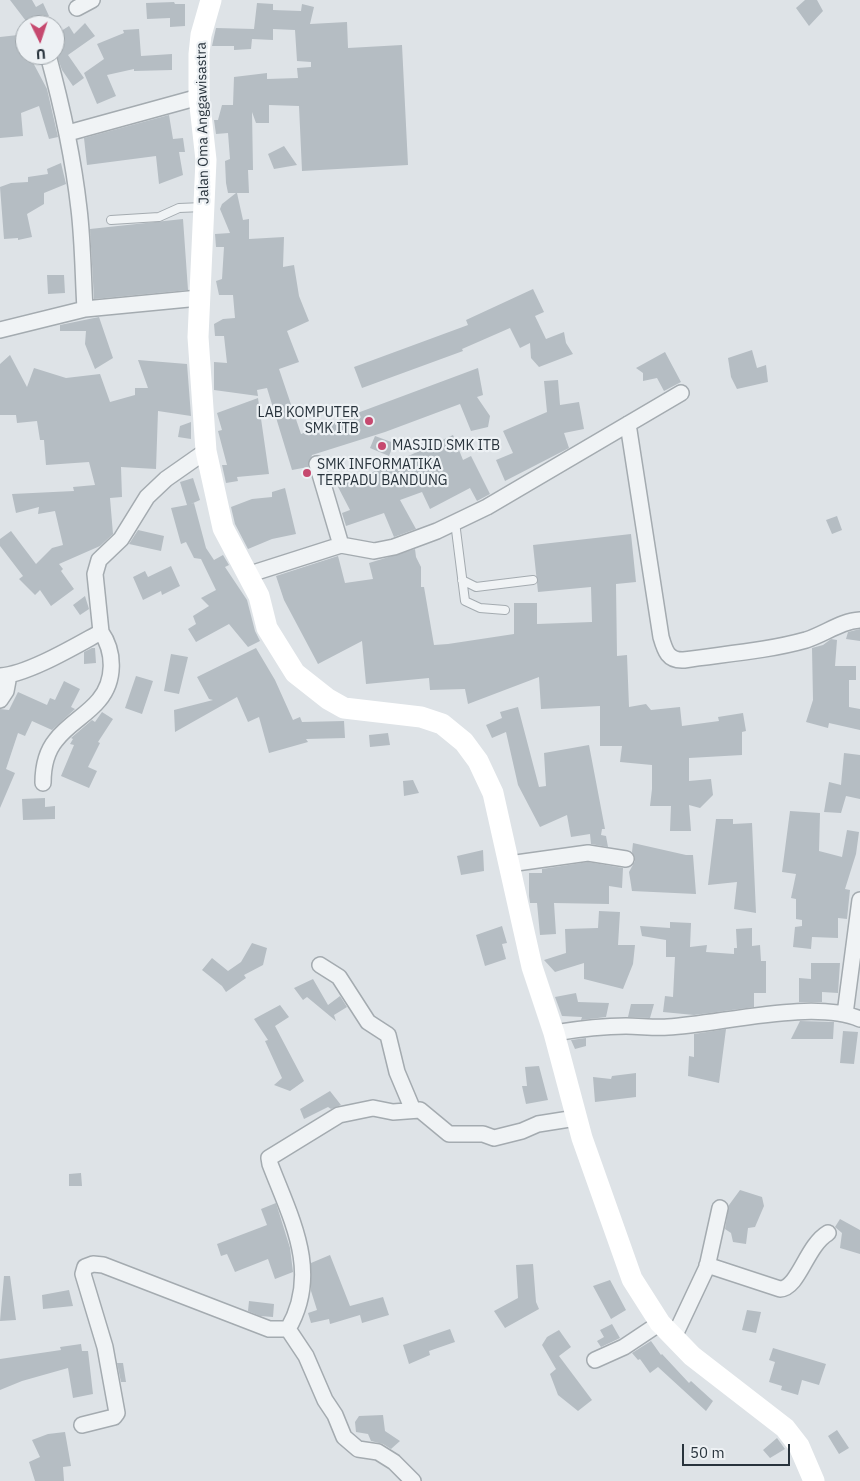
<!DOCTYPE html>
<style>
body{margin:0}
#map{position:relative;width:860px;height:1481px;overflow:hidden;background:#dee3e7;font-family:"IBM Plex Sans",sans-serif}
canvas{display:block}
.north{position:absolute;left:15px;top:15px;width:50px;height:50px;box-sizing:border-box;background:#edf1f4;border:1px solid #9ea5aa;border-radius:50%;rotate:176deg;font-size:14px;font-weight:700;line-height:20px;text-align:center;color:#28333c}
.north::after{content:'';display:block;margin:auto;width:18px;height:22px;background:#c6496f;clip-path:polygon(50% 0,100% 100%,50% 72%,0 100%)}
.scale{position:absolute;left:682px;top:1444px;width:108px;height:22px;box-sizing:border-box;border:2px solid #28333c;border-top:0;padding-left:6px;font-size:15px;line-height:18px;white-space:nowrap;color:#28333c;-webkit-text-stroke:4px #edf1f4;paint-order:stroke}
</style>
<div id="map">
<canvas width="860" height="1481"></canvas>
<div class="north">U</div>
<div class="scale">50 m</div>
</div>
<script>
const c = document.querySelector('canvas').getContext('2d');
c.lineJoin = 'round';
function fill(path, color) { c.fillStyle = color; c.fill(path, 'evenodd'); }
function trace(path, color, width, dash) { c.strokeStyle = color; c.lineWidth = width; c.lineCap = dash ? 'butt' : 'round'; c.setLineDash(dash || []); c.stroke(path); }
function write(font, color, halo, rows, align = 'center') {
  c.font = font + ' "IBM Plex Sans",sans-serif'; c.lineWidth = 4.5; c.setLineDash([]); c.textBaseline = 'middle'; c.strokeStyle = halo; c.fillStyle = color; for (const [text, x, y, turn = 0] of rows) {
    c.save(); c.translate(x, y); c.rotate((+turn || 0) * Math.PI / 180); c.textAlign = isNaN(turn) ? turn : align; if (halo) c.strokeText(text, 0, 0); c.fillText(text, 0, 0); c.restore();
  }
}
fill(new Path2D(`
 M10,0H32L36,7L43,3L49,16L29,25Z
 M805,0H817L823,11L809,26L796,8Z
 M174,2L175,4H185V26L170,27V18L147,19L146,3Z
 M257,3L273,4V10L301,11L302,4L314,7L310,24L347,22L348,48L402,45L408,165L302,171L299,106L269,105V123H256L252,112L253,170H248L249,193H237L243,220L249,219V239L284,237L283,267L294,265L299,296L309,321L287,331L299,362L279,369L301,434L478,368L483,395L477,397L490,416L488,427L471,431L460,404L385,432L312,455L308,467L292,470L267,388L257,390L258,396L214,390V362L227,363L224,336H215L214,324L223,319L235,318L233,295H219L216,281L222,279L224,247H216L215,234L230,233L220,209L222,204L236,193H228L226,183L225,161L230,159L228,133L216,134L214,120H218L222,105H233L234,77L267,73V79L298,78L297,68L311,67V62L297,61L295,30L273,29V40L252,39L251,49L234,50V46H212L216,28L254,29Z
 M85,23L95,36L68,55L84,78L73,86L62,70L55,50L62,45L55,35L69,26L74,34Z
 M139,29L141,56L172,54V70L134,71V69L107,75L116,96L97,104L84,73L104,59L97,44L124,33L123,30Z
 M18,35L25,48V55H29L47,89L58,137L49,139L39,106L21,113L23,136L0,138V37Z
 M169,115L173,139L183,138L185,152H179L183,175L159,184L156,156L87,165L84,138Z
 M284,146L297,165L274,169L268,154Z
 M61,163L66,184L44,193V204L27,214L32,237L18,240V238L4,239L0,187L11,183L28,182V177L48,174L47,169Z
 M183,219L188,290L94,299L90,229Z
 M47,275H64L65,293L48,294Z
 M533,289L544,312L535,316L546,339L564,332L566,343L573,354L539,367L531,358L530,343L520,348L510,328L462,349L463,351L362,388L354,367L468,325L466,320Z
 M99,317L113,358L95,369L85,344L86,331H60V325Z
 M752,350L757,368L766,365L768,382L737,389L731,377L728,358Z
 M665,352L681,382L664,391L657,378L643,381V373L636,368Z
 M10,355L27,387L34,368L66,378L100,374L110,402L135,395V388H148L138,360L187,364L191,416L158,411L156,469L121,467L122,497L110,498L113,534L100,546L59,564L63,569L61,571L74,589L51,606L40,590L35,595L19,579L23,576L0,546V539L11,531L36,564L52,548L63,545L55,511L38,514L39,507L16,513L12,494L74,491L73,487L95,485L89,462L46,465L44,440H40L37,421L17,423L16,415H0V364Z
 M558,380L560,405L579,402L584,429L564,433L569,448L505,481L496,460L513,453L503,431L547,412L544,381Z
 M258,398L269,474L237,477L238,481L226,483L222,465H227L218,431L222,430L217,413Z
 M191,422V439L178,437L180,426Z
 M453,435L463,460L471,456L490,494L477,501L470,488L430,509L422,492L400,500L416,529L394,537L384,513L346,526L342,513L350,510L337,485L403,461L400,460Z
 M375,436L394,443L389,456L370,448Z
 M193,478L200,500L191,504L194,503L206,548L214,560L223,555L229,565L225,567L247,600L255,631L260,641L248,647L229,624L196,642L188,629L196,624L193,616L209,606L201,598L216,590L201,559L194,558L186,542L181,544L171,508L187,505L180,482Z
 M285,488L296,534L272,539L248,549L235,524L231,507L252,499L272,497V492Z
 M837,516L842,530L832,534L826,520Z
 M138,530L164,536L161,551L129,544Z
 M631,534L636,582L616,584L617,656L627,655L629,707L646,704L651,710L680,707L682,726L719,721L718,717L743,713L746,731L742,732V755L689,758V781L711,779L713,795L700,808L689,805L691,831H670L671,806H650L652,789V765L620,762L622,746H600V706L541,709L539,677L468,704L465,689L430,690L429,678L366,684L362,641L318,664L284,600L276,576L338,556L345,583L373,579L369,563L415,549L416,557L421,567V587H424L434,645L448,644L514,634V603H537V624L592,622L591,587L538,592L533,545Z
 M171,566L180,586L162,595L161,591L143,600L133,577L145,571L148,577Z
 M85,596L89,609L80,615L73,605Z
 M860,629V641L846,639L848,632Z
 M831,639L837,640L835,666H856V680H849V707L860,709V730L829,723L828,728L806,722L813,700L812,648L823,645Z
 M92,648H95L96,663L84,664V652Z
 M256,648L275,680L293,720L300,717L302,722L344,721L345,738L306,739L308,742L269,753L259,717L248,722L237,697L175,732L174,710L213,700L209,699L197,677Z
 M171,654L188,657L179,694L164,691Z
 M136,676L153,681L142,714L125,708Z
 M64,681L80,689L71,707L75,709L52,730L32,721L25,736L18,733L6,769L15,773L0,808V709L9,710L18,692L47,705L50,698L55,700Z
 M518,707L539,787L546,786L544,753L589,745L605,829H602L601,835L606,836L608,847L591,844L590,834L571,837L567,815L540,827L518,785L506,732L492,738L486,725L502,718L500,712Z
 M102,712L113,719L98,742L100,743L88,767L97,771L89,788L61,776L74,745L70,744L73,739L71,738L92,720L95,722Z
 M388,733L390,745L370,747L369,735Z
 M844,753L860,755V799L846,796L841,813L824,812L829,782L841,785Z
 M413,780L419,793L404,796L403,781Z
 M45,798V807L55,806V819L23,820L22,799Z
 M790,811L820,813L819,851L842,857L847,830L859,832L856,854L845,889L850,890L847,919L838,918V938L812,937L811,949L793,947L795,927L802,926V920L796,919V899L791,898L796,874L782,872Z
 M716,819H733V824L752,823L756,913L734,909L737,882L708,885Z
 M633,843L686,855H693L696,894L632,891L629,872L635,861L632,852Z
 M483,850L484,871L461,875L457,856Z
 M588,862L623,868L622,888L609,886V904L554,903L556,934L540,935L537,903H530L529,896V873H542V869Z
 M599,911L620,912L618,945H635L633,964L623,989L584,979V963L555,972L544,960L566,953L565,929L598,928Z
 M670,922L691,923L690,947L707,945L706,952L734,954V948H737L736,929L752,928V946L760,945L761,961H766V993H754V1007L694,1015L663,1012L665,996L673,997L675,957H666V940L642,936L640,926L670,928Z
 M502,926L507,943L502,944L506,959L485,966L476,935Z
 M252,943L267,948L263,965L244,975L246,978L226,992L222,986L202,970L212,958L228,971L241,962Z
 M811,963H840L838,993L822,992V1002H799V978L811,979Z
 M313,979L328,1005L340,996L347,1007L334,1015L336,1021L307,997L303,1000L294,988Z
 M576,993L578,1002L609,1003L606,1017L581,1020L582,1017L562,1016L555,997Z
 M631,1004H654L650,1018L628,1017Z
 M280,1005L289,1017L275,1026L304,1081L290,1091L274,1085L282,1078L265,1041L268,1040L254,1019Z
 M800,1021L834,1022L833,1039H791Z
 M726,1029L719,1083L688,1076L689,1056L694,1057V1034Z
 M843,1031L858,1032L854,1064L840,1063Z
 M586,1038V1046L575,1049L571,1040Z
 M539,1066L548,1100L526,1104L522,1086H527L525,1067Z
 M636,1073V1097L595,1102L593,1077L611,1079L612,1076Z
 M330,1091L341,1105L331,1109L328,1107L304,1119L300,1109Z
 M81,1173L82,1186H69V1174Z
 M740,1190L762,1197L764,1206L755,1227L748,1228L746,1244L733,1242L731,1233L725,1229L729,1205Z
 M276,1203L290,1248L293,1272L275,1279L268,1259L235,1272L227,1254L221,1256L217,1244L267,1225L261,1209Z
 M840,1219L860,1230V1254L840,1248L842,1233L835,1227Z
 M330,1255L350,1306L383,1297L389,1315L362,1323L360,1315L330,1324L329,1319L311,1323L308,1313L317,1310L311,1291V1263Z
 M533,1264L536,1302L539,1309L505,1328L494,1311L518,1298L516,1265Z
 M4,1276H10L16,1320L0,1321Z
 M610,1280L626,1310L611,1319L593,1286Z
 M69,1290L73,1306L43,1309L42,1295Z
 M249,1301L274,1304L273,1317L260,1316L248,1311Z
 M747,1310L761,1312L756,1333L742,1330Z
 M612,1324L620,1338L601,1347L597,1341L604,1337L600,1330Z
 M450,1329L455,1342L429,1351L430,1355L409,1364L403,1345Z
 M559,1330L571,1347L559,1356L592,1400L578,1411L558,1395L550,1374L556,1369L542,1345L547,1337Z
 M651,1341L661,1355L662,1354L689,1383L691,1381L713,1401L706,1411L658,1367L650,1373L640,1359L638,1360L632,1353Z
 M81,1344L82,1351H88L93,1394L73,1398L68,1368L22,1381L0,1390V1359L61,1350L60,1347Z
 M773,1348L826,1364L819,1385L802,1380L798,1395L781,1390L782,1386L769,1382L775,1362L769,1360Z
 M117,1363H123L126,1382H121Z
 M383,1415L385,1431L400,1441L391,1449L383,1444L371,1441L368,1434L356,1432L355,1422L359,1416Z
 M837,1430L849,1448L839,1454L828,1436Z
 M65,1432L71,1466L63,1467L64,1481H35L29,1462L40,1457L32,1440L48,1434Z
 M777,1438L785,1449L770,1458L763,1450Z`), '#b5bdc3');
const lane = new Path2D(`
 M111,220L159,217L179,208L203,207
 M455,522L465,601L480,608L505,610
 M462,580L476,587L533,580`);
const street = new Path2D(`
 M77,8L92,0
 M48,55C62,106 73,156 79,209C83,242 83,276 85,309
 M68,133L199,97
 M0,330L85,309L199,298
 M628,424L661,637C665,651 668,661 684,660C724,654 767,651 806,640C825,634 841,621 860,620
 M341,545L374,551L394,547L437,531L487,507L681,393
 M247,575L341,545L317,464
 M0,676C27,675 77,645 101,632L95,574L99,560L121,539L147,497L166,479L206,451
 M0,700L6,691L9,675
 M43,783C43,768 46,752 56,740C68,724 87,715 99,700C115,681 115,652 101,632
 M509,864L588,853L626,859
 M320,965L339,977L368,1022L388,1035L397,1072L413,1110
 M845,1014L860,900
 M554,1033C578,1029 602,1026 626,1026C640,1026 654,1028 668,1027C721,1024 813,999 860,1019
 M707,1265L780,1289C799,1288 806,1246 828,1233
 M674,1337L707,1267L720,1208
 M595,1360L624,1347L660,1323
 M82,1425L114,1417L117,1413L105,1347L83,1274L85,1267L93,1264L103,1265L269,1329H288
 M413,1481L394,1462L378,1452L358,1449L344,1437L335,1415L325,1400L306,1356L288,1329C321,1272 291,1219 270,1164L269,1158L339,1115L373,1108L393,1112L420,1110L449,1134H483L494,1138L522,1131L538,1124L576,1118`);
trace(lane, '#a4abb0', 10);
trace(street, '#a4abb0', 18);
trace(lane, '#f0f3f5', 8);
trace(street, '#f0f3f5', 15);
trace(new Path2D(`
 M211,0L201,35L199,54V97L206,160L198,337L206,451L223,528L259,596L267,628L295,673L328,699L344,708L421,717L442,724L464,742L478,761L493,793L532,967L554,1033L582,1138L632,1279L660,1323L692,1356L785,1428L799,1446L814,1481`), '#fff', 21);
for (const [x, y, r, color] of [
 [369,421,5,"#c6496f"],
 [382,446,5,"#c6496f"],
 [307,473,5,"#c6496f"]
]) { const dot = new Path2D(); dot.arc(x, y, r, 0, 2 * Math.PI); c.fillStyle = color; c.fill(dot); trace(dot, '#edf1f4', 2); }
write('14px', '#28333c', '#edf1f4', [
 ["Jalan Oma Anggawisastra",203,123,-91]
]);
write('14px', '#28333c', '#edf1f4', [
 ["LAB KOMPUTER",359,413,"right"],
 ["SMK ITB",359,429,"right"],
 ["MASJID SMK ITB",392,446],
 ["SMK INFORMATIKA",317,465],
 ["TERPADU BANDUNG",317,481]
], 'left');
</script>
